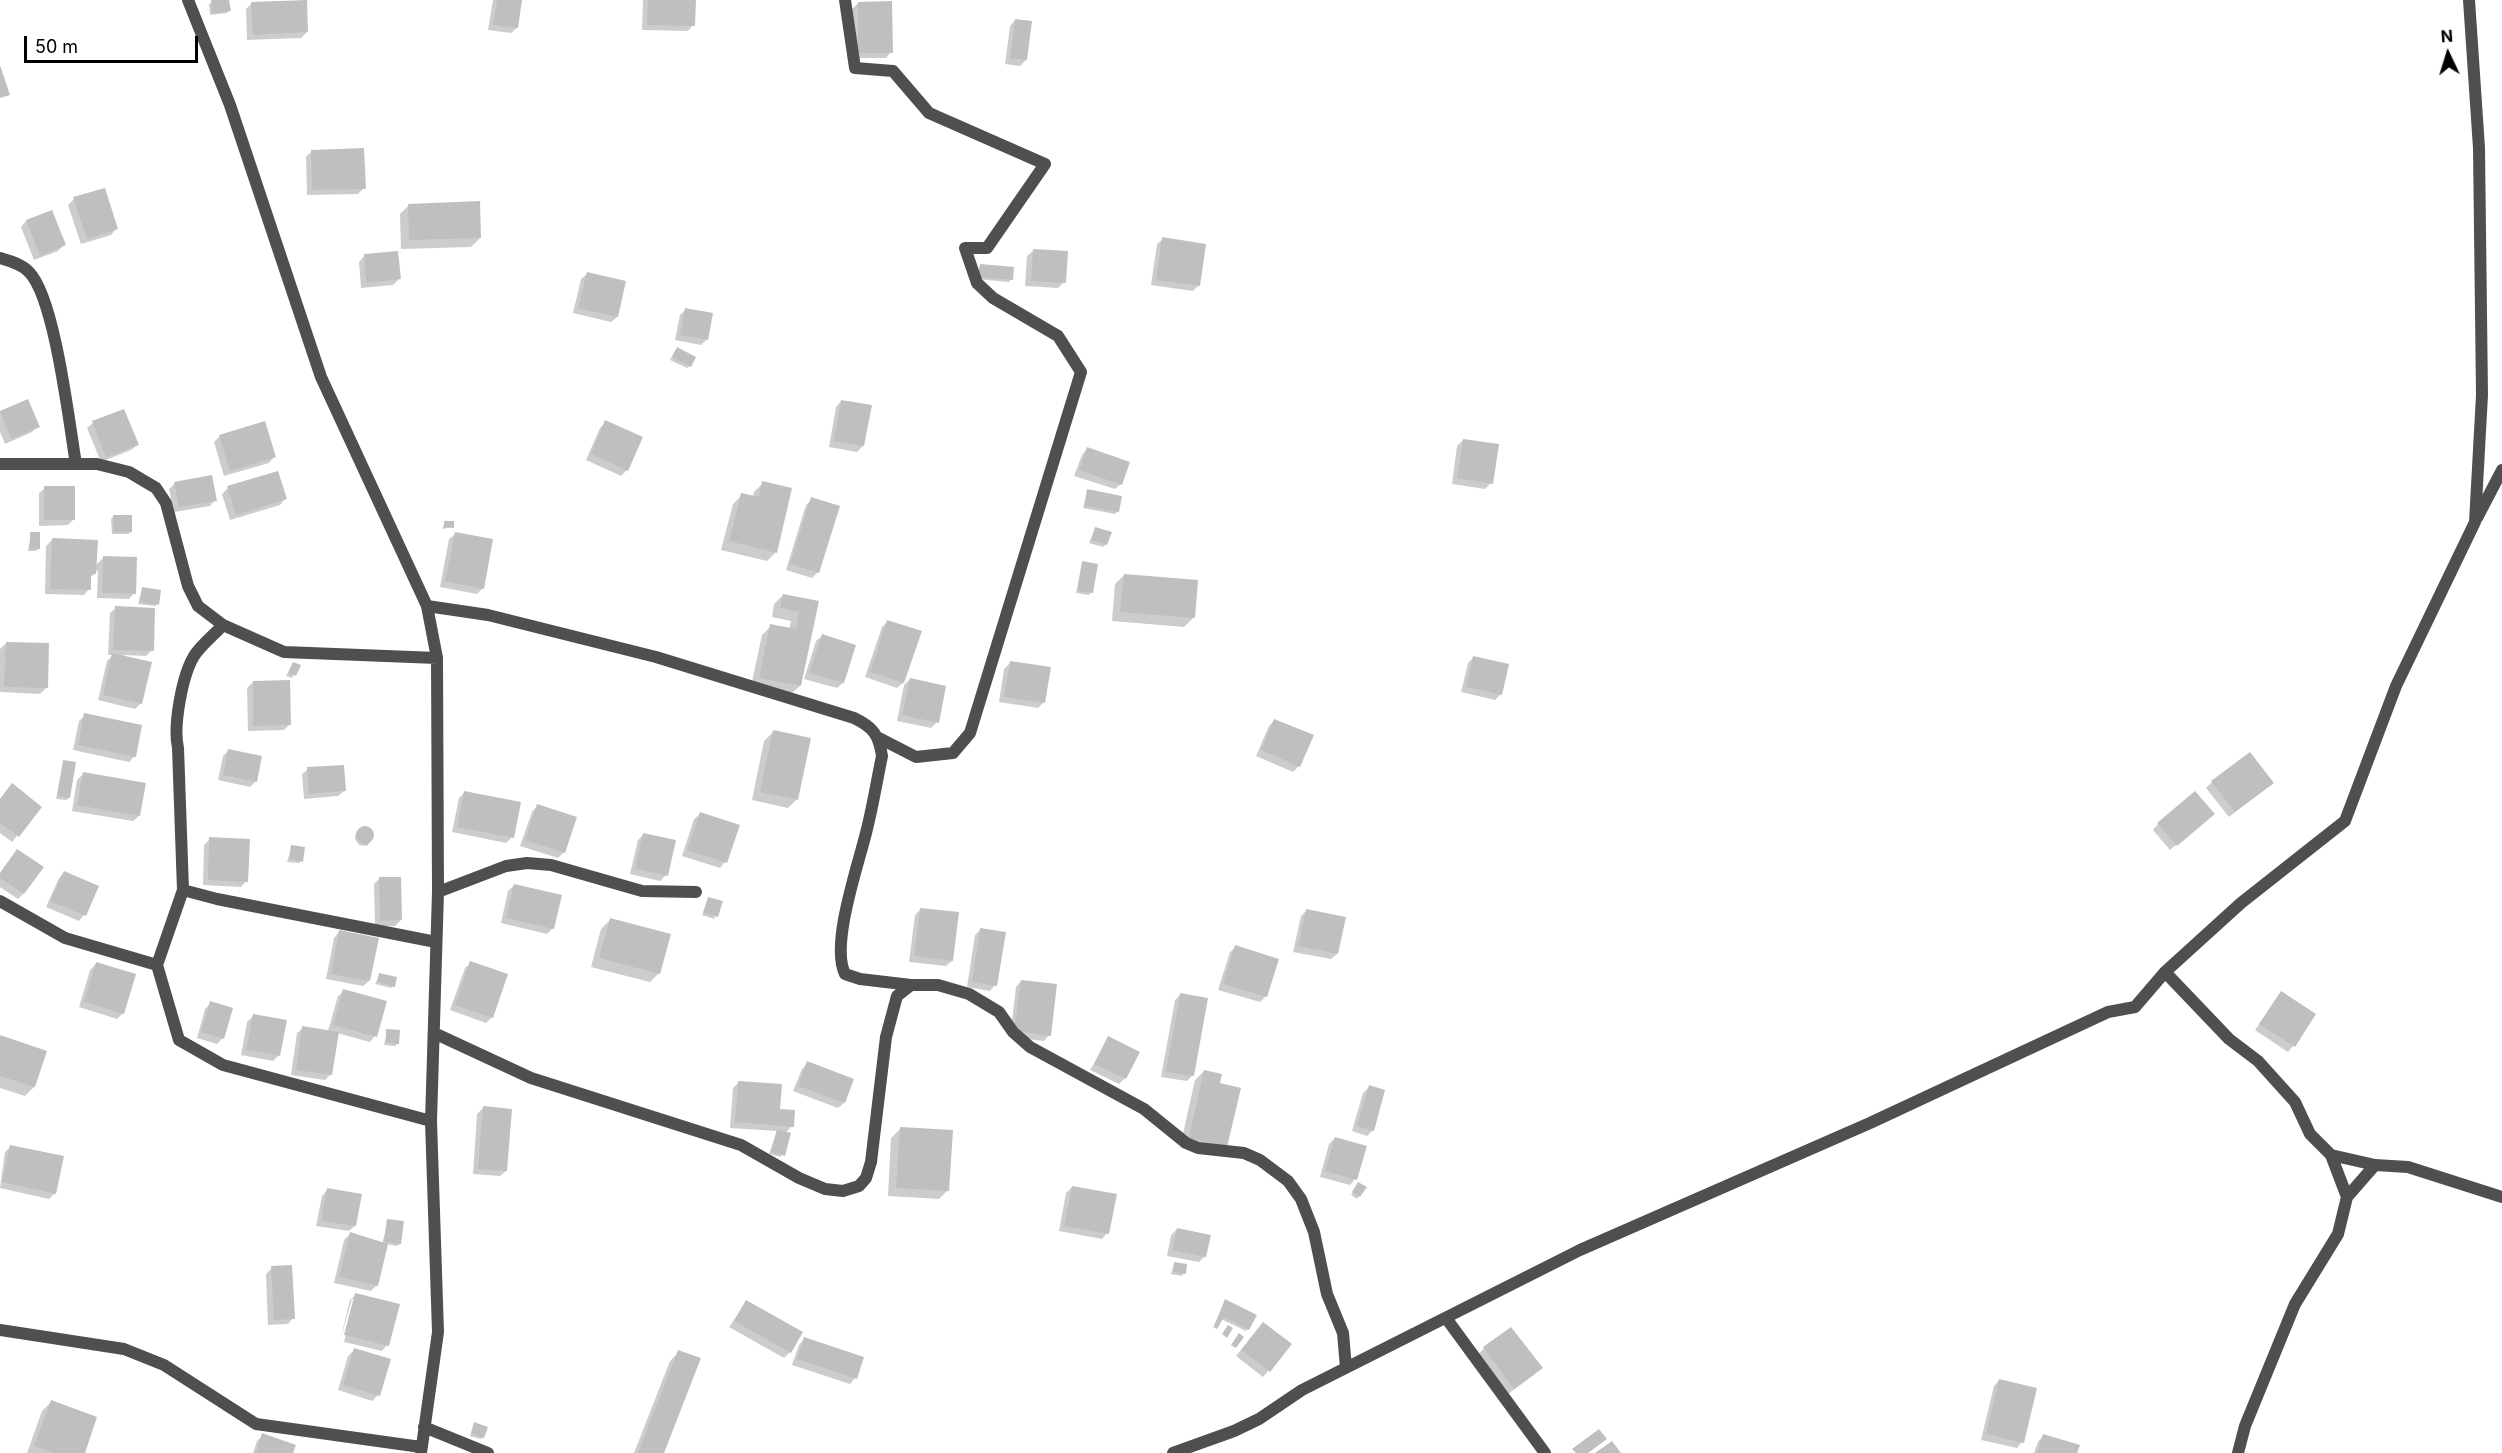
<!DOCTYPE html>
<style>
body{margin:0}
#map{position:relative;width:2502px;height:1453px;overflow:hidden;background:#fff;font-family:Inter,sans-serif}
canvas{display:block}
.north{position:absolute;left:2418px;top:24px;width:60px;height:60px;-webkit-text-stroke:4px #fff;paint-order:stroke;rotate:356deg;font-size:16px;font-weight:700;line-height:24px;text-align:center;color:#000}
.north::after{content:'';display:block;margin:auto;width:21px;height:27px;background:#000;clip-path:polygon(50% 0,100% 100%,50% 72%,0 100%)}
.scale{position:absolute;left:24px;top:36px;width:174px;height:27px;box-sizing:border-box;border:3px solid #000;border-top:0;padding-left:8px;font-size:18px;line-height:21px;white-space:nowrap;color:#000;-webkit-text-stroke:4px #fff;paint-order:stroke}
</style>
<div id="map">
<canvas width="2502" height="1453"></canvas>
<div class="north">N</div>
<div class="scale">50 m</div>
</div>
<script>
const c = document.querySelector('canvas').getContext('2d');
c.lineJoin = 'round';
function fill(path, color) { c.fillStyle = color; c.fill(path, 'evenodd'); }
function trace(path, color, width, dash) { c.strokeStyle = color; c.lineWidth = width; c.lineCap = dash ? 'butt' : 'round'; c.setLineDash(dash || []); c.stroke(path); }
fill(new Path2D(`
 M228,0L229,10L227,13L210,15L209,4L212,2Z
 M493,0H521L517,28L511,33L488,30Z
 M643,0H694L693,25L688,31L642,30Z
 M252,3L307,32L301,38L247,40L246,9Z
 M858,3L891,52L886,58H853L852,9Z
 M1015,20L1026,60L1020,66L1005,64L1010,26Z
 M312,151L364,188L358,194L307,195L306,157Z
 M74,199L116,229L111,235L81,244L68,205Z
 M409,205L480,238L471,247L401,249L400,214Z
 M51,212L64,245L58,251L34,260L21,227L26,221Z
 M1163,239L1198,286L1193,291L1151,285L1157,244Z
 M1033,251L1064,282L1058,288L1025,286L1027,256Z
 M364,256L399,279L393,285L361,288L359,262Z
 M980,265L1011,279L1009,282L976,279Z
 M587,274L617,317L611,322L573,313L581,279Z
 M686,309L707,339L701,345L675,340L680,315Z
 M675,351L690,366L687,368L670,360Z
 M27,401L38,426L32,432L5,444L0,432V412Z
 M841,401L863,446L857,452L829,447L836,407Z
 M606,422L627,470L621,476L586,460L600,428Z
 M93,423L137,445L131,450L101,462L87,428Z
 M220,436L274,457L269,463L224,476L214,442Z
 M1463,440L1491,483L1485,489L1452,484L1457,446Z
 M1087,449L1121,484L1115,489L1074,476L1082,455Z
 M175,483L215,500L210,506L174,512L169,489Z
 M763,483L776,552L767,561L721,550L733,504L742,495L753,497L754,492Z
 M45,488L74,519L68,525L39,526V493Z
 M228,488L285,499L280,505L230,520L222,494Z
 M1088,491L1118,511L1115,514L1083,508Z
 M812,499L818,572L812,578L786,570L806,505Z
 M114,516L131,532L128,534H112L111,519Z
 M445,522L453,527L442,529Z
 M1096,528L1106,544L1103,547L1089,543Z
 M31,533L38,549L36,551H28Z
 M455,534L483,588L477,594L440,587L449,539Z
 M52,540L95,566L104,557L134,593L129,599L97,598L98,570L90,578L89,589L84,595L45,594L46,546Z
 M1083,563L1091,592L1089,595L1076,593Z
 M1124,575L1193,618L1184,627L1112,621L1115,584Z
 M142,589L157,604L155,606L138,604Z
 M783,595L817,602L800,686L790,695L751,686L762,635L771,626L789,629L791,621L772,617L774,604Z
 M116,608L152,650L146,656L124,655L141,703L135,709L98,700L107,661L113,655H108L110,613Z
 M888,621L920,632L903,683L897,688L865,677L882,627Z
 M822,636L854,646L843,683L837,688L804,679L816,641Z
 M6,643L46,688L40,694L0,692V649Z
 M1474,657L1501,694L1495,700L1461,692L1468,663Z
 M1010,663L1044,702L1038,708L999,702L1004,669Z
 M293,664L299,666L292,678L286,676Z
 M910,679L937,722L931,728L897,721L904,685Z
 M253,682L289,725L284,730L248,731L247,688Z
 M85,715L135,756L129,762L73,750L79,721Z
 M1275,720L1299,766L1293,772L1256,756L1269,726Z
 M773,732L797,799L788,808L752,800L764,741Z
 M229,750L256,781L250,787L218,780L223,756Z
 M64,761L69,798L66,800L56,799Z
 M308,769L344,791L338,796L304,799L302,774Z
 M83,774L139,816L133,821L72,811L77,780Z
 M2212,782L2272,783L2229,817L2206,788Z
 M465,792L512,837L506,843L452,832L459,798Z
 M0,799L40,807L12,842L0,833Z
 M537,806L564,852L558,858L520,846L532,812Z
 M700,814L725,862L720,868L682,856L694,819Z
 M2207,819L2170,850L2153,830L2158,824Z
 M370,829L371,840L367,846L359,845L355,839L356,833Z
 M644,834L666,875L660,881L630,874L638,840Z
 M210,839L246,881L241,887L203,885L204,845Z
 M292,846L301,861L299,863L287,862Z
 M17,850L23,894L18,899L0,887V873Z
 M64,872L97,887L84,915L79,921L46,907L59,878Z
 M380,878L401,920L395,926H375L374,884Z
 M514,885L553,928L547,934L501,923L508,891Z
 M709,898L721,902L714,919L702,915Z
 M920,910L952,961L946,966L909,962L915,915Z
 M1307,910L1337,954L1331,959L1293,952L1301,916Z
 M610,920L659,973L650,982L591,967L601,929Z
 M981,929L995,985L990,991L967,987L975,935Z
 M339,932L369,981L363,986L326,979L334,938Z
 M1236,947L1277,960L1265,997L1260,1002L1218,990L1230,952Z
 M471,963L492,1017L486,1023L450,1010L465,968Z
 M96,964L123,1013L117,1019L79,1007L90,970Z
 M380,975L394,986L391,988L375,984Z
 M1021,981L1049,1035L1044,1041L1010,1037L1016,987Z
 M344,991L375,1036L370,1042L337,1033L331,1074L325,1080L291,1075L297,1033L303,1028L328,1031L338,996Z
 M2281,993L2293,1046L2288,1052L2255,1030Z
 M1180,995L1192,1076L1187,1081L1161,1077L1175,1000Z
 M211,1003L223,1038L217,1044L197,1038L205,1009Z
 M253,1016L279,1055L273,1061L241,1055L247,1022Z
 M387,1031L398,1043L395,1046L384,1045Z
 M0,1037L45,1052L34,1087L25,1096L0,1088Z
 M1109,1038L1125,1078L1119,1084L1090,1070Z
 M808,1063L844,1103L838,1108L793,1091L802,1069Z
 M1204,1071L1218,1084L1217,1155L1180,1147L1195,1080Z
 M739,1082L779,1110L792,1126L785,1133L781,1157L769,1154L777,1131L730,1128L733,1088Z
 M1369,1087L1373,1130L1367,1136L1352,1131L1363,1093Z
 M483,1108L506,1171L500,1176L473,1174L477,1114Z
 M900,1129L948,1190L939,1199L888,1196L891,1138Z
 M1335,1138L1355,1179L1350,1185L1320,1177L1329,1144Z
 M10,1147L55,1193L49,1199L0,1188L5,1152Z
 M1356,1186L1359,1196L1357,1199L1351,1195Z
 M1072,1187L1107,1233L1102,1239L1059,1231L1066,1193Z
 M327,1190L355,1226L349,1231L316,1226L322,1196Z
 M388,1221L400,1244L397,1246L386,1244L376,1286L371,1291L334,1283L344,1240L350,1234L382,1244Z
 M1177,1229L1205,1256L1199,1262L1167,1256L1171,1235Z
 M1174,1264L1184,1273L1182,1276L1171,1274Z
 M272,1268L293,1318L288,1324L268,1325L266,1274Z
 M356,1295L387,1345L382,1351L344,1342L355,1299H352L340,1341L350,1300Z
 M1226,1301L1248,1329L1246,1331L1221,1319L1212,1329Z
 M746,1302L790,1352L784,1358L729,1327Z
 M1258,1329L1290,1344L1263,1377L1236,1356Z
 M804,1339L855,1378L850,1384L792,1365L799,1345Z
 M1484,1348L1535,1374L1508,1394L1479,1354Z
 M354,1350L378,1395L372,1401L338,1390L348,1356Z
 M679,1352L663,1453H634L670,1361Z
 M1999,1380L2022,1442L2017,1448L1981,1440L1994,1386Z
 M51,1402L83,1453H27L42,1411Z
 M475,1424L483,1437L481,1439L470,1436Z
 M263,1435L292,1453H253L257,1441Z
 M2043,1436L2076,1453H2034L2038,1442Z`), '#0003');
fill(new Path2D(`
 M211,0H229L231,11L212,13Z
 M307,0L308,32L253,35L251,2Z
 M497,0H522L518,28L493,25Z
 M648,0H696L695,26L647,25Z
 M892,1L893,53H858V2Z
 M1015,19L1032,21L1027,60L1010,59Z
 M0,65L10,95L0,98Z
 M364,148L366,189L312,190L311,150Z
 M105,188L118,229L87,239L73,197Z
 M480,201L481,238L409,240L408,204Z
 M52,210L66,245L40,256L26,220Z
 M1162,237L1206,244L1200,286L1156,280Z
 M1033,249L1068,251L1066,283L1031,281Z
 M398,251L401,279L366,283L364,254Z
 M980,264L1014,267L1013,280L978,277Z
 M587,272L626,281L618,317L578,308Z
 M685,308L713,313L708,340L680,335Z
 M677,347L696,357L691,367L672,357Z
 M28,399L40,427L11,439L0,411Z
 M841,400L872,405L864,446L834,441Z
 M124,409L139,445L106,457L92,421Z
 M605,420L643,437L628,471L591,454Z
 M265,421L276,457L230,471L219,435Z
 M1463,439L1499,444L1493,484L1457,478Z
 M1087,447L1130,462L1122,485L1079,470Z
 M278,471L287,499L236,515L227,486Z
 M212,475L217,501L179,507L174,482Z
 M762,481L792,488L777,553L729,541L741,493L759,497Z
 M44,486H75V520H44Z
 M1087,489L1122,496L1119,512L1084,506Z
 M811,497L840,506L819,573L790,564Z
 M113,515H132V532H114Z
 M444,521H454V528L444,527Z
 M1095,527L1112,532L1107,545L1091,540Z
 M30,532H40V549H30Z
 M455,532L493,539L484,589L445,581Z
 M52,538L98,540L96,574H91V590L50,589Z
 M103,556L137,557L136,594L102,593Z
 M1082,561L1098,564L1093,593L1077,591Z
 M1124,574L1198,580L1195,618L1120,612Z
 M142,587L161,590L159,605L140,602Z
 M783,594L819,601L801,686L759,678L770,624L796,629L799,612L780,608Z
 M115,606L155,608L154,651L113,650Z
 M887,620L922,631L904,683L870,672Z
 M822,634L856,645L844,683L809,673Z
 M6,642L49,643L48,688L4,687Z
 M112,653L152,662L142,704L103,695Z
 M1473,656L1509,664L1502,695L1466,687Z
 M1010,661L1051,667L1045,703L1004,697Z
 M293,662L301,665L296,676L288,673Z
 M910,678L946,686L939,723L902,715Z
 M290,680L291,725L253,726V681Z
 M84,713L142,725L136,757L78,745Z
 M1274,719L1314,735L1300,767L1261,750Z
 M773,730L811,738L798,800L760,792Z
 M228,749L262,756L257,782L223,775Z
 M2250,752L2274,783L2235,812L2211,781Z
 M63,760L76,762L70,798L57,796Z
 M344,765L346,791L309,794L307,767Z
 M83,772L146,783L140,816L77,805Z
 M12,783L42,807L19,837L0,823V799Z
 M464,791L521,802L514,838L457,827Z
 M2195,791L2215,814L2177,846L2157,823Z
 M537,804L577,817L565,853L525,840Z
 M700,812L740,825L727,863L687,850Z
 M356 835a9 9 0 1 1 18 0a9 9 0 1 1-18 0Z
 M643,833L676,840L668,876L635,869Z
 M209,837L250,839L248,882L208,880Z
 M291,845L305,847L303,862L289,859Z
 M17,849L44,867L24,894L0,878V873Z
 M64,871L99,886L86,916L50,901Z
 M379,877H401L402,920L380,921Z
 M514,884L562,895L554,929L506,918Z
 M708,897L723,901L718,917L703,913Z
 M920,908L959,912L953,961L914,956Z
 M1306,909L1346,917L1338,954L1298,946Z
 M610,918L671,934L660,974L599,958Z
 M980,928L1006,932L997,986L972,982Z
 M339,930L379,938L370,981L331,974Z
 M1235,945L1279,959L1267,997L1223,984Z
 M470,961L508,974L493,1018L455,1005Z
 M96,962L136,974L124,1014L84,1002Z
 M379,973L397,977L395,987L377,982Z
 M1021,980L1057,984L1051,1036L1014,1031Z
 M343,989L387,1001L377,1037L333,1025Z
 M2281,991L2316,1014L2295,1047L2259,1024Z
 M1180,993L1208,998L1194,1076L1166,1072Z
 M210,1001L233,1008L224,1039L201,1032Z
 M253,1014L287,1020L280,1056L246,1050Z
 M302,1026L339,1032L332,1075L296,1070Z
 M386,1029L400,1030L399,1044L386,1043Z
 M0,1035L47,1051L35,1087L0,1076Z
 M1108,1036L1140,1052L1126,1079L1094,1064Z
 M807,1061L854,1079L845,1103L798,1086Z
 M1204,1070L1222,1074L1220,1083L1241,1088L1227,1147L1189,1138Z
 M738,1081L782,1084L780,1109L795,1110L794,1127L735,1122Z
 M1369,1085L1385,1090L1374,1131L1357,1126Z
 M483,1106L512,1109L507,1171L478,1169Z
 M900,1127L953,1130L949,1191L896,1188Z
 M777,1129L791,1133L785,1156L771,1152Z
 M1335,1137L1367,1146L1357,1180L1325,1171Z
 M10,1145L64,1156L56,1194L2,1182Z
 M1358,1182L1367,1187L1360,1197L1352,1192Z
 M1072,1186L1117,1194L1109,1234L1064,1226Z
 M327,1188L362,1194L356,1226L321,1221Z
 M387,1219L404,1221L401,1244L384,1242Z
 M1177,1228L1211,1235L1206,1257L1172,1250Z
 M350,1232L388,1244L378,1286L339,1277Z
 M1174,1262L1187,1264L1186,1274L1173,1272Z
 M292,1265L295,1319L274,1320L271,1266Z
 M355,1293L400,1304L389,1346L344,1335Z
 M1225,1299L1257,1315L1249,1330L1224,1317L1217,1329L1214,1327Z
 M746,1300L803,1332L791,1353L734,1321Z
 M1263,1322L1292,1344L1270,1372L1241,1350Z
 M1228,1325L1233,1328L1227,1338L1222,1334Z
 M1511,1327L1543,1368L1514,1389L1483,1347Z
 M1239,1333L1244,1337L1236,1348L1231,1345Z
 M804,1337L864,1357L857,1379L797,1359Z
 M354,1348L391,1359L380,1396L343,1385Z
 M678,1350L701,1358L664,1453H638Z
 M1999,1379L2037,1388L2024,1443L1986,1434Z
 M51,1400L97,1417L85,1453H54L34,1446Z
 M474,1422L488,1427L484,1438L471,1433Z
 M1599,1429L1607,1439L1588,1453H1576L1572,1449Z
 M262,1433L296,1445L293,1453H256Z
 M2043,1434L2080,1445L2077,1453H2037Z
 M1612,1441L1621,1453H1595Z`), '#bfbfbf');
trace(new Path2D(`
 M188,0L230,105L321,377L427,606L437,658L438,892L431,1121L438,1332L421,1453
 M845,0L855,68L893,71L929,113L1045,164L987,248H965L977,283L993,298L1058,336L1081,372L970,733L953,753L916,757L879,738
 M0,258C10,261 22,264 29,272C55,298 69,423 76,464
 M0,464H97L129,472L156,488L166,503L188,586L198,606L223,625L284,652L437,658
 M2477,518L2502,470
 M427,606L488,615L656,657L854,718C873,727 879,735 882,756C877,780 873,805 867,829C859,863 830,944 845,974L860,979L911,985H938L969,994L999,1012L1013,1032L1030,1047L1144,1109L1186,1143L1198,1148L1244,1153L1260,1160L1288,1181L1301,1199L1314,1232L1327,1294L1343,1333L1346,1368
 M223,625C214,635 201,645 194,656C182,676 173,726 178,748L183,890L217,899L436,942
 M438,892L506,866L527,863L551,865L642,891L696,892
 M0,901L65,938L157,965L179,1040L223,1065L431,1121
 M157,965L183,890
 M2165,972L2241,903L2345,821L2396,686L2475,522L2482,395L2479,148L2469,0
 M434,1033L531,1078L741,1145L799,1178L825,1189L843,1191L859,1186L866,1178L871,1162L886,1037L897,996L911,985
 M2331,1155L2347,1197
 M1446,1318L1545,1453
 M0,1330L124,1349L164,1365L256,1424L421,1447
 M424,1427L488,1453
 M1173,1453L1234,1431L1259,1419L1302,1390L1580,1250L1870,1123L2108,1012L2135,1007L2165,972L2229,1039L2258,1061L2295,1102L2310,1134L2331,1155L2375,1165L2408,1167L2502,1197
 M2238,1453L2245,1426L2295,1304L2338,1234L2347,1197L2375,1165`), '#4f4f4f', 12);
</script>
